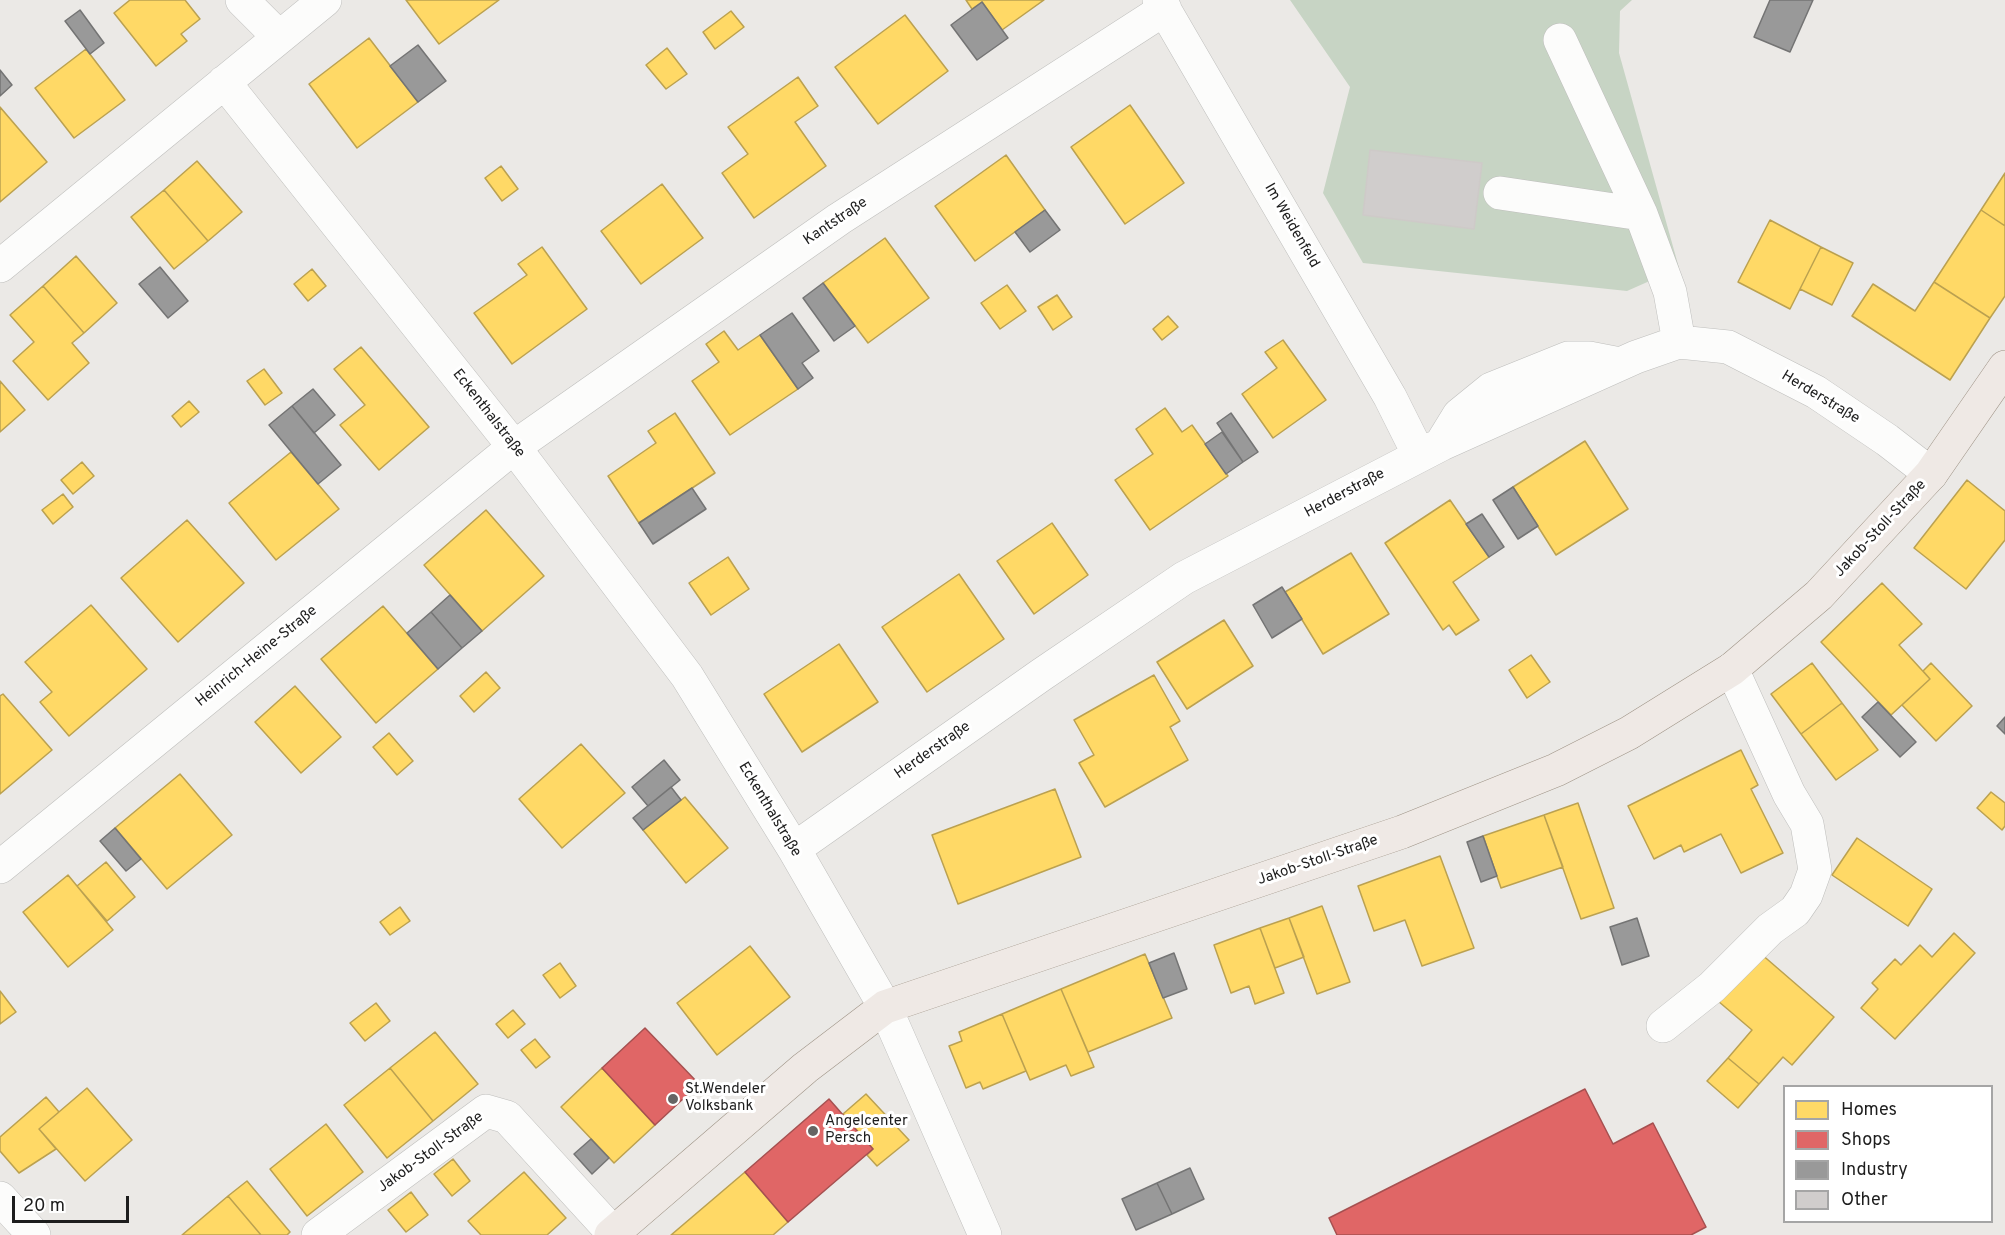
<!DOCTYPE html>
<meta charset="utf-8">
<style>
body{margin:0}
#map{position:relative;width:2005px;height:1235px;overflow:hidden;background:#ebe9e6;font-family:Overpass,sans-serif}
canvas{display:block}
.legend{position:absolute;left:1783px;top:1085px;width:210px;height:138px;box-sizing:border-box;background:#fff;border:2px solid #a5a5a5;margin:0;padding:8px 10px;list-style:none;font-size:18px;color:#1d1d1d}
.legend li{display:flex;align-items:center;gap:12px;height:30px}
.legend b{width:30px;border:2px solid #a5a5a5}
.scale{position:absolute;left:12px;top:1196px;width:117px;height:27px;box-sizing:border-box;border:3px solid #1d1d1d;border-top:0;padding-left:8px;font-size:18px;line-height:21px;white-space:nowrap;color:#1d1d1d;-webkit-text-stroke:4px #fff;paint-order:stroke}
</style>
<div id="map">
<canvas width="2005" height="1235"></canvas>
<ul class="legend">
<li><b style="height:16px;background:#ffd966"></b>Homes</li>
<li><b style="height:16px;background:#e06666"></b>Shops</li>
<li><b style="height:16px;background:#999"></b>Industry</li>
<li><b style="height:16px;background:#d0cdcc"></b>Other</li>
</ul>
<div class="scale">20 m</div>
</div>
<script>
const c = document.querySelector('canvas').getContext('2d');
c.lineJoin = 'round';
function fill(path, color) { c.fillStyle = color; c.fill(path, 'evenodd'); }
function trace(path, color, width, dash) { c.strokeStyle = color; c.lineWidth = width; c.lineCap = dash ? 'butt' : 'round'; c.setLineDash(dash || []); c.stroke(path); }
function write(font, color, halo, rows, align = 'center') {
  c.font = font + ' Overpass,sans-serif'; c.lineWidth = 6; c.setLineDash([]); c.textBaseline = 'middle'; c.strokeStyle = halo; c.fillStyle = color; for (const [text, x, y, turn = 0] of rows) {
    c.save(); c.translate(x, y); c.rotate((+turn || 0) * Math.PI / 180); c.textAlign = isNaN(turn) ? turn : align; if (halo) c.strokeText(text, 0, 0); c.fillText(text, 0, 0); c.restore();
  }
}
fill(new Path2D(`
 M1290,0H1632L1620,11L1619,53L1679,268L1627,291L1363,263L1323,193L1350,87Z`), '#c7d4c4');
const homes = new Path2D(`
 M130,0H185L200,19L181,34L187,41L156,66L114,13Z
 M406,0H499L439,44Z
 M966,0H1044L1002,30L982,2L972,9Z
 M731,11L744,27L715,49L703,32Z
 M905,15L948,71L878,124L835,67Z
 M369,38L418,102L357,148L309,84Z
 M667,48L687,74L666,89L646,65Z
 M86,49L125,100L74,138L35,88Z
 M798,77L818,106L795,122L826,166L754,218L722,173L748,154L728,127Z
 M1130,105L1184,183L1125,224L1071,147Z
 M0,107L47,162L0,202Z
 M1006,155L1045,210L975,261L935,206Z
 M197,161L242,212L208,241L164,190Z
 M501,166L518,189L502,201L485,178Z
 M2005,173V226L1981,210Z
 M662,184L703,238L641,284L601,231Z
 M164,190L208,241L174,269L131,217Z
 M1981,210L2005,226V296L1990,318L1934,282Z
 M1770,220L1821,247L1790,309L1738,282Z
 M885,238L929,298L868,343L823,283Z
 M542,247L587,309L512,364L474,313L527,275L518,264Z
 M1821,247L1853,263L1832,305L1800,289Z
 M76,256L117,303L84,333L43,286Z
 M312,269L326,286L308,301L294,284Z
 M1934,282L1990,318L1950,380L1852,316L1873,284L1915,311Z
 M1007,285L1026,311L1000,329L981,303Z
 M43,286L84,333L72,343L89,363L48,400L13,361L34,342L10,315Z
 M1057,295L1072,317L1053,330L1038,307Z
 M1168,316L1178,327L1162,340L1153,329Z
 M724,331L738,350L760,335L798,389L730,435L692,381L719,362L706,344Z
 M1283,340L1326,400L1273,438L1242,394L1277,368L1265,352Z
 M361,347L429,427L379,470L340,425L365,405L334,369Z
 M264,369L282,393L265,405L247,381Z
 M0,381L25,410L0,432Z
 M189,401L199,412L181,427L172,416Z
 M1165,408L1182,432L1192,425L1228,476L1150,530L1115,480L1153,454L1136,429Z
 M675,413L715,473L639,523L608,476L656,443L648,431Z
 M1585,441L1628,509L1556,555L1513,487Z
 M291,452L339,509L276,560L229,503Z
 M82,462L94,476L73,494L61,480Z
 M1967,480L2005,511V540L1966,589L1914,548Z
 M63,494L73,507L53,524L42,510Z
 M1450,500L1489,557L1453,582L1479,620L1456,635L1449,625L1443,630L1385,543Z
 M486,510L544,576L482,631L424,565Z
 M187,520L244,583L178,642L121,578Z
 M1052,523L1088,575L1034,614L997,561Z
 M1351,553L1389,614L1323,654L1285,592Z
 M728,557L749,589L711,615L689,583Z
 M959,574L1004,639L927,692L882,627Z
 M1882,583L1922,624L1899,645L1930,679L1891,715L1821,642Z
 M91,605L147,669L69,736L40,702L52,692L25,662Z
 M383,606L438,669L376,723L321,659Z
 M1224,620L1253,666L1187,709L1157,662Z
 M839,644L878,702L802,752L764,694Z
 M1531,655L1550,682L1527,698L1509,670Z
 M1812,663L1842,703L1801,734L1771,694Z
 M1931,663L1972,706L1936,741L1902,705L1930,679L1923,671Z
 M486,672L500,688L474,712L460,696Z
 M1154,675L1180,721L1170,727L1188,760L1105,807L1079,763L1094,755L1074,720Z
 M295,686L341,737L301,773L255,722Z
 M3,694L52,750L0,794V696Z
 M1842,703L1878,750L1836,780L1801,734Z
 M389,733L413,761L397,775L373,747Z
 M581,744L625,793L562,848L519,799Z
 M1741,750L1758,785L1751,789L1783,853L1741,873L1721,834L1684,852L1681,845L1654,859L1628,806Z
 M180,774L232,835L167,889L115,828Z
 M1055,789L1081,857L958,904L932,835Z
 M1991,792L2005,803V826L2002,830L1977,808Z
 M685,797L728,848L686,883L643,830Z
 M1578,803L1614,908L1581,919L1544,815Z
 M1544,815L1563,867L1501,888L1483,836Z
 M1857,838L1932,889L1908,926L1832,875Z
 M1440,856L1474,948L1422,966L1405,920L1374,931L1358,886Z
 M106,862L135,897L107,921L77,886Z
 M68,875L113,930L68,967L23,912Z
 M1322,906L1350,982L1317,994L1289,918Z
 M400,907L410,921L390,935L380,922Z
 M1289,918L1304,957L1275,968L1260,928Z
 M1260,928L1284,993L1255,1004L1249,986L1231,993L1214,945Z
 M1954,933L1975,953L1895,1039L1861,1008L1878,989L1872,983L1895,959L1901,965L1920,945L1932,957Z
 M750,946L790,997L717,1055L677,1003Z
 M1760,953L1834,1017L1792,1065L1783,1057L1759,1084L1728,1058L1752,1030L1718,1001Z
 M1145,954L1172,1018L1088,1052L1061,989Z
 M560,963L576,986L560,998L543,975Z
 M1061,989L1094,1067L1071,1076L1066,1065L1030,1080L1002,1014Z
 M0,991L16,1012L0,1024Z
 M376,1003L390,1021L365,1041L350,1023Z
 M513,1010L525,1024L508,1038L496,1024Z
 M1002,1014L1026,1071L983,1089L980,1082L966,1088L949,1046L962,1041L959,1032Z
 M435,1032L478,1084L433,1121L390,1068Z
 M535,1039L550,1057L536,1068L521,1050Z
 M1728,1058L1759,1084L1738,1108L1707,1081Z
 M390,1068L433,1121L387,1158L344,1105Z
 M602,1068L655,1125L614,1163L561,1107Z
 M87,1088L132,1140L85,1181L39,1129Z
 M866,1094L909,1140L877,1166L867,1155L873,1149L843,1114Z
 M46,1097L59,1112L39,1129L56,1149L19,1173L0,1151V1137Z
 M326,1124L363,1172L307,1216L270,1169Z
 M453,1159L470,1181L452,1196L434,1174Z
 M524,1172L566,1218L547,1235H481L468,1221Z
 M745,1172L788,1222L773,1235H671Z
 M247,1181L290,1232L287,1235H261L228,1196Z
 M411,1192L428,1215L406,1232L388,1210Z
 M228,1196L261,1235H182Z`);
fill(homes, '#ffd966');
trace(homes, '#bba150', 1.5);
const shops = new Path2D(`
 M645,1028L699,1084L655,1125L602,1068Z
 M1585,1089L1613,1144L1653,1123L1706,1227L1691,1235H1337L1329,1218Z
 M829,1099L873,1149L788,1222L745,1172Z`);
fill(shops, '#e06666');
trace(shops, '#a65050', 1.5);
const industry = new Path2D(`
 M1770,0H1813L1790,52L1754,37Z
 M982,2L1008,38L977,60L951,25Z
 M80,10L104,43L90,54L65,21Z
 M418,45L446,81L418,102L390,66Z
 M0,70L12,85L0,96Z
 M1045,210L1060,230L1030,252L1015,232Z
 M160,267L188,301L168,318L139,284Z
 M823,283L855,326L834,341L803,298Z
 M792,313L819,351L802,363L813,378L798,389L760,335Z
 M313,389L335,415L314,433L292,406Z
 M292,406L341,465L318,484L269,425Z
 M1231,413L1258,452L1243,462L1217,423Z
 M1222,432L1243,462L1226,474L1205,444Z
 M1513,487L1538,526L1518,539L1493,500Z
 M692,488L706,509L653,544L639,523Z
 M1482,514L1504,547L1489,557L1466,524Z
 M1282,587L1302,619L1272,638L1253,605Z
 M450,595L482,631L462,648L431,612Z
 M431,612L462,648L438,669L407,633Z
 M1878,702L1916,742L1900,757L1862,717Z
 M2005,717V734L1997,726Z
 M664,760L680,780L648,806L632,787Z
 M671,787L681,800L643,830L633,818Z
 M115,828L141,859L126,871L100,841Z
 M1483,836L1497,876L1481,882L1467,842Z
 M1637,918L1649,956L1622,965L1610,927Z
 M1174,953L1187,989L1163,998L1149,963Z
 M591,1139L609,1158L592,1174L574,1154Z
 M1190,1168L1204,1199L1172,1214L1157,1183Z
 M1157,1183L1172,1214L1136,1230L1122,1199Z`);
fill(industry, '#999');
trace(industry, '#747474', 1.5);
const building = new Path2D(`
 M1370,150L1482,163L1474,229L1363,215Z`);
fill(building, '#d0cdcc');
trace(building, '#cecac8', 1.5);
const minor = new Path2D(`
 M242,0L278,36
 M1159,0L1390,397L1419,455
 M1560,40L1641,214L1670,292L1679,342
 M224,82L514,447L687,676L794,849L885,1007L985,1235
 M1500,193L1641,214
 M0,266L325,0
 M1443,441L1459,415L1491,389L1568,358H1589L1620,364
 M794,849L1041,675L1184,578L1442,444L1636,357L1679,342L1728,347L1816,392L1887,440L1931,474
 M0,867L514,447L839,219L1165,9
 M1663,1026L1712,987L1770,929L1795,911L1806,895L1815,870L1807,824L1789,794L1732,669
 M0,1198L34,1235
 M318,1235L486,1111L507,1117L613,1233`);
const major = new Path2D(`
 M611,1235L805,1068L885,1007L1402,832L1556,770L1629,733L1732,669L1819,595L1931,474L2005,367`);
trace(minor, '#bebebc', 34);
trace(major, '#9e9386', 34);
trace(minor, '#fcfcfb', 33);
trace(major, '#efe9e5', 33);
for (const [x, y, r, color] of [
 [673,1099,6,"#656463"],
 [813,1131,6,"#656463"]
]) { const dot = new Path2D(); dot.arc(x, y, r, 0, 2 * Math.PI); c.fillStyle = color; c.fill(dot); trace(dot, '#fff', 2); }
write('15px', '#1d1d1d', '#fff', [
 ["Kantstraße",836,222,-34],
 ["Im Weidenfeld",1291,226,60],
 ["Herderstraße",1820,398,31],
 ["Eckenthalstraße",488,414,52],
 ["Herderstraße",1345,494,-28],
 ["Jakob-Stoll-Straße",1881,529,-47],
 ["Heinrich-Heine-Straße",257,657,-39],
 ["Herderstraße",933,751,-35],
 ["Eckenthalstraße",769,810,59],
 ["Jakob-Stoll-Straße",1318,861,-19],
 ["Jakob-Stoll-Straße",431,1153,-36]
]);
write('15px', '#1d1d1d', '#fff', [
 ["St.Wendeler",685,1090],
 ["Volksbank",685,1107],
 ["Angelcenter",825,1122],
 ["Persch",825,1139]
], 'left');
</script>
